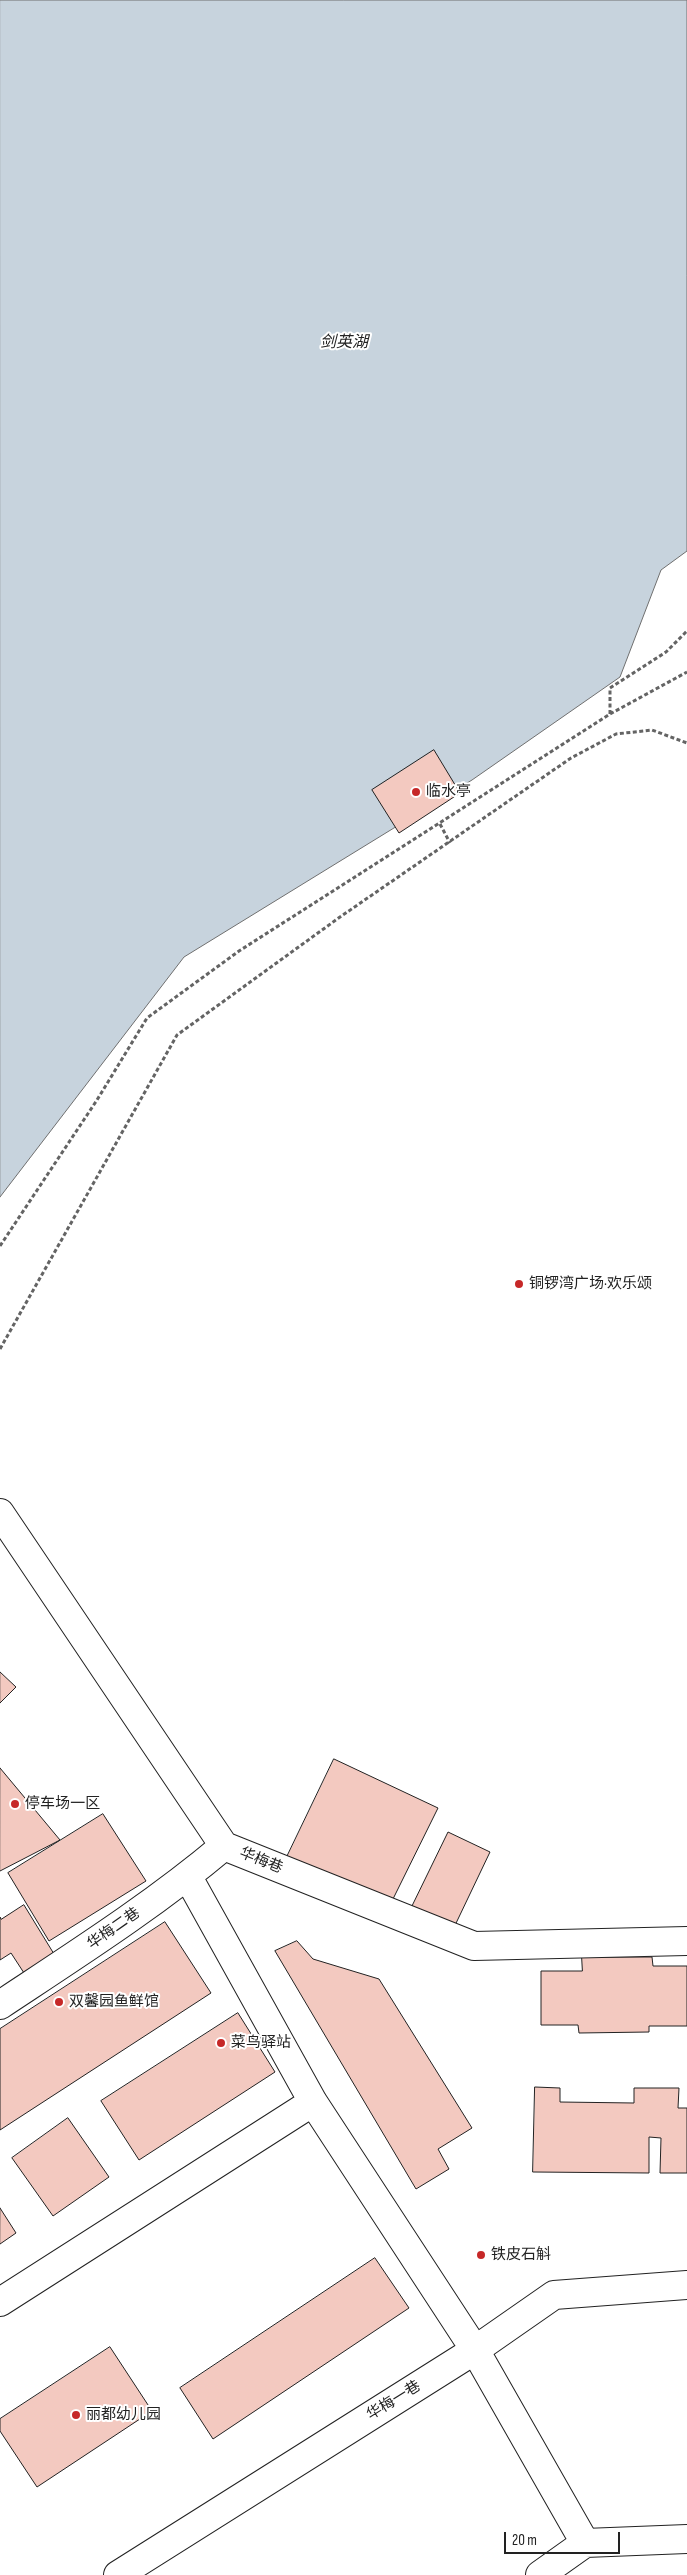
<!DOCTYPE html>
<meta charset="utf-8">
<style>
body{margin:0}
#map{position:relative;width:687px;height:2575px;overflow:hidden;background:#fff;font-family:"Sofia Sans Condensed",sans-serif}
canvas{display:block}
.scale{position:absolute;left:504px;top:2532px;width:116px;height:22px;box-sizing:border-box;border:2px solid #222;border-top:0;padding-left:6px;font-size:15px;line-height:18px;white-space:nowrap;color:#222;-webkit-text-stroke:4px #fff;paint-order:stroke}
</style>
<div id="map">
<canvas width="687" height="2575"></canvas>
<div class="scale">20 m</div>
</div>
<script>
const c = document.querySelector('canvas').getContext('2d');
c.lineJoin = 'round';
function fill(path, color) { c.fillStyle = color; c.fill(path, 'evenodd'); }
function trace(path, color, width, dash) { c.strokeStyle = color; c.lineWidth = width; c.lineCap = dash ? 'butt' : 'round'; c.setLineDash(dash || []); c.stroke(path); }
function write(font, color, halo, rows, align = 'center') {
  c.font = font + ' "Sofia Sans Condensed","Noto Sans SC",sans-serif'; c.lineWidth = 4; c.setLineDash([]); c.textBaseline = 'middle'; c.strokeStyle = halo; c.fillStyle = color; for (const [text, x, y, turn = 0] of rows) {
    c.save(); c.translate(x, y); c.rotate((+turn || 0) * Math.PI / 180); c.textAlign = isNaN(turn) ? turn : align; if (halo) c.strokeText(text, 0, 0); c.fillText(text, 0, 0); c.restore();
  }
}
const water = new Path2D(`
 M0,0H687V551L661,570L620,677L472,780L184,957L0,1197Z`);
fill(water, '#c7d3dd');
trace(water, '#6f6f6f', 1);
const building = new Path2D(`
 M434,750L460,793L399,833L372,790Z
 M0,1672L16,1687L0,1703Z
 M334,1759L438,1808L392,1901L410,1910L448,1832L490,1852L448,1940L285,1861Z
 M0,1768L60,1840L0,1871Z
 M103,1814L146,1881L49,1941L8,1873Z
 M24,1905L54,1954L24,1973L11,1953L0,1960V1917L1,1919Z
 M165,1922L211,1993L0,2130V2029Z
 M297,1941L313,1959L379,1979L472,2128L438,2149L449,2169L416,2189L275,1951Z
 M582,1957H652L653,1966H687V2026H649V2032L579,2033L578,2025H541V1971H582Z
 M238,2013L275,2072L139,2160L101,2101Z
 M535,2087L560,2088V2102L634,2103V2088H679L678,2108H687V2173H660L661,2138L649,2137V2173L533,2172Z
 M68,2118L109,2177L53,2216L12,2158Z
 M0,2208L16,2233L0,2244Z
 M375,2258L409,2308L213,2439L180,2388Z
 M110,2347L152,2411L37,2487L0,2431V2419Z`);
fill(building, '#f3c9c0');
trace(building, '#222', 1);
const street = new Path2D(`
 M188,1877L313,2102L475,2350L585,2543
 M0,2005C77,1954 154,1905 224,1846
 M0,2302L313,2102
 M118,2575L475,2350L554,2295L687,2285
 M540,2575L585,2543L687,2539`);
const secondary = new Path2D(`
 M0,1513L224,1846L474,1946L687,1941`);
trace(street, '#222', 30);
trace(secondary, '#222', 30);
trace(new Path2D(`
 M610,714V688L666,652L687,631
 M440,824L450,843
 M0,1246L97,1100L147,1018L239,951L610,714L687,672
 M0,1349L177,1035L340,917L571,758L616,734L652,730L687,743`), '#646464', 3, [4, 2.5]);
trace(street, '#fff', 28);
trace(secondary, '#fff', 28);
for (const [x, y, r, color] of [
 [416,792,5,"#c62828"],
 [519,1284,5,"#c62828"],
 [15,1804,5,"#c62828"],
 [59,2002,5,"#c62828"],
 [221,2043,5,"#c62828"],
 [481,2255,5,"#c62828"],
 [76,2415,5,"#c62828"]
]) { const dot = new Path2D(); dot.arc(x, y, r, 0, 2 * Math.PI); c.fillStyle = color; c.fill(dot); trace(dot, '#fff', 2); }
write('15px', '#222', '#fff', [
 ["临水亭",426,792],
 ["铜锣湾广场·欢乐颂",529,1284],
 ["停车场一区",25,1804],
 ["双馨园鱼鲜馆",69,2002],
 ["菜鸟驿站",231,2043],
 ["铁皮石斛",491,2255],
 ["丽都幼儿园",86,2415]
], 'left');
write('15px', '#222', '#fff', [
 ["华梅巷",261,1861,22],
 ["华梅二巷",114,1929,-35],
 ["华梅一巷",394,2401,-32]
]);
write('italic 16px', '#222', '#fff', [
 ["剑英湖",344,343]
]);
</script>
